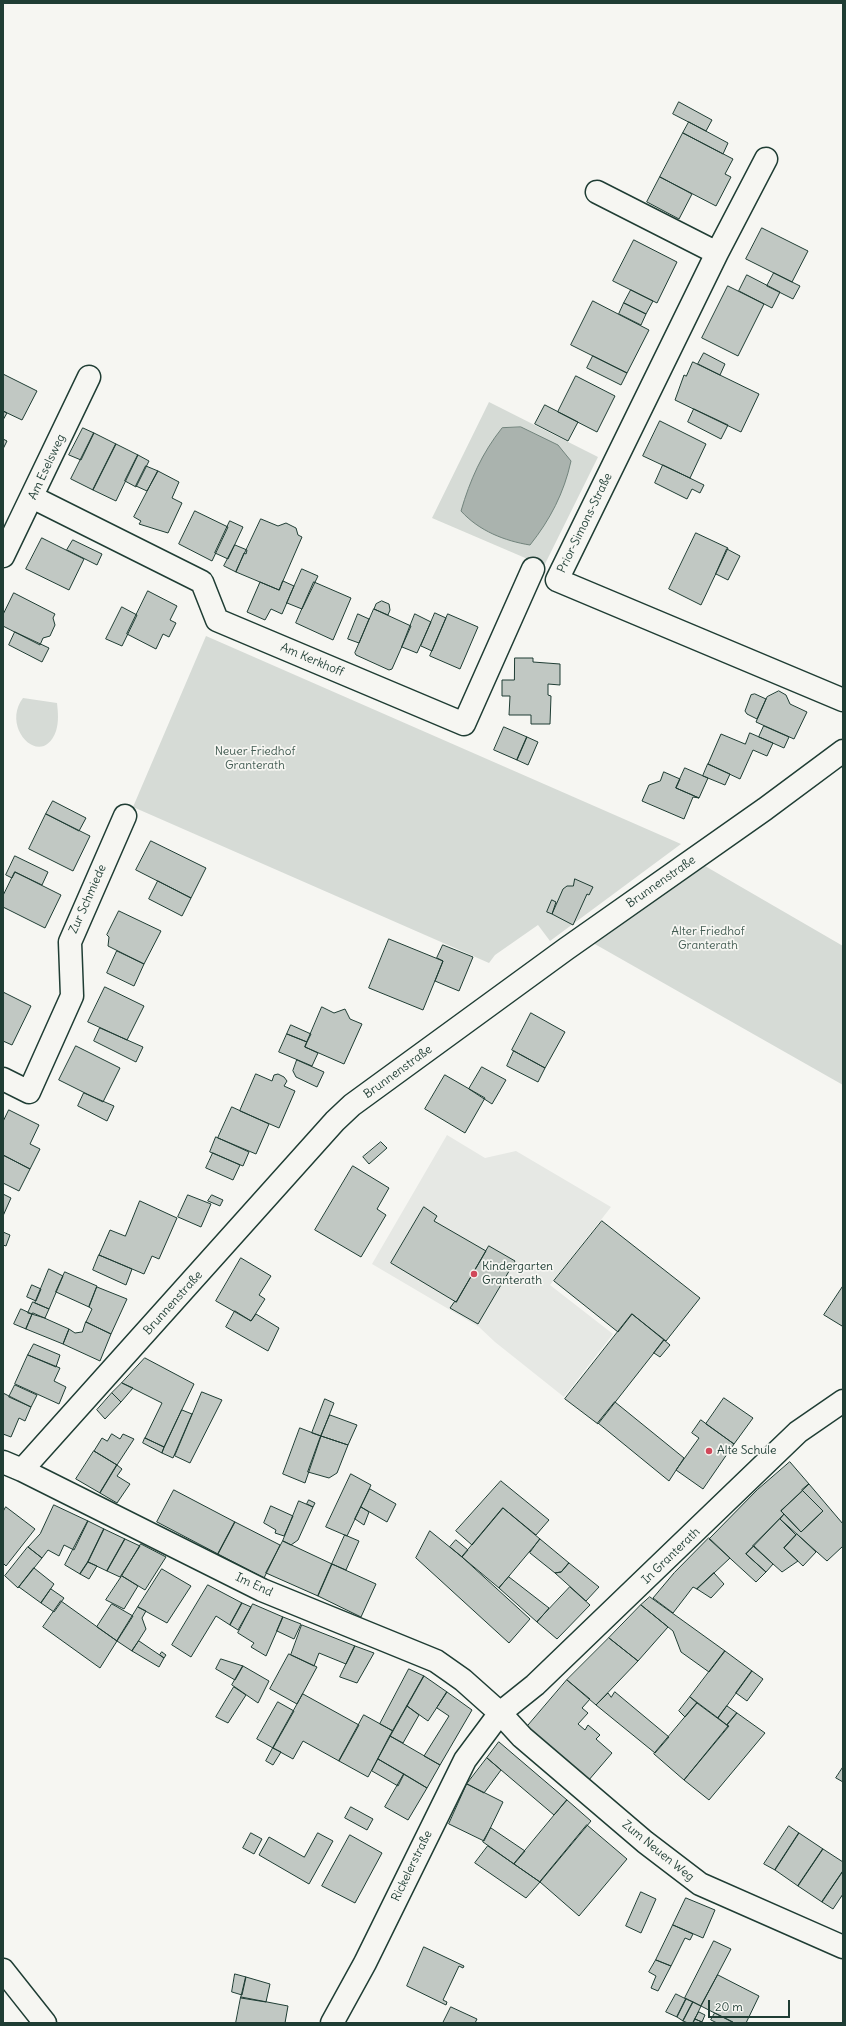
<!DOCTYPE html>
<meta charset="utf-8">
<style>
body{margin:0}
#map{position:relative;width:846px;height:2026px;overflow:hidden;background:#f6f6f2;font-family:Delius,sans-serif}
canvas{display:block}
.frame{position:absolute;inset:0;border:4px solid #1f3d34;pointer-events:none}
.scale{position:absolute;left:708px;top:2000px;width:82px;height:18px;box-sizing:border-box;border:2px solid #1f3d34;border-top:0;padding-left:5px;font-size:12px;line-height:14px;white-space:nowrap;color:#1f3d34;-webkit-text-stroke:3px #f6f6f2;paint-order:stroke}
</style>
<div id="map">
<canvas width="846" height="2026"></canvas>
<div class="frame"></div>
<div class="scale">20 m</div>
</div>
<script>
const c = document.querySelector('canvas').getContext('2d');
c.lineJoin = 'round';
function fill(path, color) { c.fillStyle = color; c.fill(path, 'evenodd'); }
function trace(path, color, width, dash) { c.strokeStyle = color; c.lineWidth = width; c.lineCap = dash ? 'butt' : 'round'; c.setLineDash(dash || []); c.stroke(path); }
function write(font, color, halo, rows, align = 'center') {
  c.font = font + ' Delius,sans-serif'; c.lineWidth = 3.5; c.setLineDash([]); c.textBaseline = 'middle'; c.strokeStyle = halo; c.fillStyle = color; for (const [text, x, y, turn = 0] of rows) {
    c.save(); c.translate(x, y); c.rotate((+turn || 0) * Math.PI / 180); c.textAlign = isNaN(turn) ? turn : align; if (halo) c.strokeText(text, 0, 0); c.fillText(text, 0, 0); c.restore();
  }
}
fill(new Path2D(`
 M447,1135L485,1158L516,1151L611,1207L550,1285L613,1334L564,1397L495,1342L479,1327L372,1264Z`), '#e6e8e4');
fill(new Path2D(`
 M489,402L598,457L544,566L432,518Z
 M206,636L681,844L550,941L538,925L495,955L489,963L133,807Z
 M23,698L57,703C58,712 59,722 56,731C42,770 0,728 23,698Z
 M705,866L843,946V1085L593,943Z`), '#d6dbd6');
const water = new Path2D(`
 M521,427L558,445L571,461C564,493 550,520 530,545C505,541 479,531 461,511C470,480 482,453 502,428Z`);
fill(water, '#aab3ae');
trace(water, '#72847d', 1);
const building = new Path2D(`
 M679,102L712,120L706,131L673,114Z
 M689,122L728,143L723,154L683,133Z
 M683,133L733,159L725,174L731,177L716,206L660,177Z
 M660,177L692,194L679,219L647,202Z
 M762,228L808,251L792,282L746,259Z
 M634,240L677,262L657,303L613,281Z
 M774,273L800,286L793,299L767,286Z
 M747,275L780,292L772,308L739,291Z
 M728,286L764,304L738,356L702,338Z
 M631,290L653,301L646,314L624,303Z
 M593,301L649,330L627,373L571,345Z
 M624,303L646,314L641,325L619,314Z
 M704,353L725,364L720,375L698,364Z
 M593,356L627,373L621,385L587,368Z
 M693,362L759,394L741,432L675,400L684,375L686,376Z
 M3,374L37,391L22,420L3,411Z
 M576,376L615,396L597,432L558,412Z
 M545,405L578,422L568,441L535,424Z
 M694,409L728,425L721,439L688,422Z
 M3,411L7,413L3,420Z
 M660,421L706,444L690,478L643,456Z
 M83,428L94,433L81,460L69,455Z
 M94,433L116,444L93,490L71,479Z
 M3,439L7,441L3,449Z
 M116,444L138,455L116,501L93,490Z
 M138,455L149,461L136,487L125,481Z
 M663,465L704,485L700,493L692,489L687,499L655,483Z
 M146,466L158,471L147,491L136,486Z
 M158,471L179,482L172,498L182,503L168,533L139,524L141,521L134,517Z
 M195,511L228,527L212,561L179,544Z
 M261,519L278,526L286,523L296,528L298,535L302,537L279,590L236,572Z
 M230,521L243,527L228,559L215,553Z
 M696,533L728,548L701,605L669,589Z
 M42,538L84,559L69,590L26,569Z
 M73,540L102,554L97,565L67,550Z
 M235,545L247,550L246,554L244,553L236,572L224,566Z
 M727,549L740,556L728,580L716,574Z
 M302,569L318,576L302,609L287,603Z
 M283,581L294,586L282,614L271,609L265,620L247,612L260,582L279,590Z
 M314,582L351,598L333,640L296,623Z
 M148,591L177,606L170,620L176,623L169,637L163,634L156,649L127,634Z
 M14,593L55,614L53,618L55,625L50,636L43,638L40,645L3,626V615Z
 M382,601L389,604L390,610L388,615L374,609L376,604Z
 M122,607L137,615L122,646L106,639Z
 M374,609L411,626L392,669L389,670L356,655L355,653Z
 M435,613L446,618L432,651L421,646Z
 M358,614L369,619L359,643L348,639Z
 M415,614L431,622L417,653L402,647Z
 M448,614L478,627L460,669L430,656Z
 M15,632L49,648L42,662L9,645Z
 M515,658H533V662L560,664V685L548,684V695L551,696L550,724H531V715H509L510,696H502V680H514Z
 M779,691L786,695L790,704L807,712L794,739L756,722L767,697Z
 M755,694L766,699L757,719L747,714L745,711L751,695Z
 M764,726L789,737L784,748L759,737Z
 M504,727L527,737L517,760L494,750Z
 M750,733L773,743L767,756L753,750L740,779L708,764L721,734L745,744Z
 M527,737L538,742L528,765L517,760Z
 M708,764L730,774L725,785L703,776Z
 M685,768L708,778L699,798L676,788Z
 M664,772L680,779L676,788L699,798L693,797L684,819L642,801L649,785L660,781Z
 M53,801L86,818L79,831L46,814Z
 M46,814L90,836L73,871L29,849Z
 M151,841L206,868L191,898L136,870Z
 M15,856L48,872L42,885L15,872L12,878L6,875Z
 M15,872L61,895L45,928L3,907V896Z
 M575,879L593,887L589,895L587,894L573,925L552,914L563,889L567,886H573Z
 M158,881L191,898L182,916L149,899Z
 M552,900L556,902L552,914L547,912Z
 M119,911L161,931L144,964L108,946L109,937L107,935Z
 M389,939L443,961L423,1010L369,988Z
 M443,945L473,957L459,991L435,981L443,961L437,958Z
 M117,951L144,964L134,986L107,973Z
 M105,987L144,1006L127,1040L88,1022Z
 M3,992L31,1006L12,1045L3,1041Z
 M322,1007L334,1013L345,1009L350,1019L362,1024L344,1064L305,1047Z
 M531,1013L565,1032L545,1068L512,1050Z
 M291,1025L311,1034L307,1042L287,1034Z
 M100,1028L143,1047L136,1062L94,1041Z
 M287,1034L307,1042L305,1047L318,1053L312,1066L279,1052Z
 M76,1046L120,1068L103,1102L59,1080Z
 M514,1051L545,1068L538,1082L507,1066Z
 M297,1060L324,1072L317,1087L296,1077L293,1071Z
 M482,1067L506,1080L492,1104L469,1089Z
 M256,1074L272,1081L274,1075L278,1074L284,1077L287,1081L284,1086L295,1091L279,1128L240,1111Z
 M445,1075L485,1098L465,1133L425,1109Z
 M84,1093L114,1106L107,1121L78,1106Z
 M232,1107L269,1124L256,1154L218,1138Z
 M9,1110L39,1125L30,1144L40,1149L30,1169L3,1155V1122Z
 M216,1137L249,1152L243,1166L210,1152Z
 M381,1142L387,1148L369,1164L363,1157Z
 M213,1153L240,1165L233,1180L206,1168Z
 M3,1155L30,1169L19,1191L3,1183Z
 M353,1166L389,1188L377,1209L386,1215L361,1257L315,1230Z
 M3,1194L11,1198L3,1216Z
 M188,1195L211,1204L201,1227L178,1217Z
 M212,1195L223,1200L220,1206L208,1201Z
 M140,1201L177,1218L159,1259L152,1256L144,1274L99,1255L110,1230L125,1236Z
 M424,1207L437,1216L434,1221L486,1251L456,1302L391,1263Z
 M602,1221L700,1298L666,1341L632,1314L618,1332L554,1281Z
 M3,1232L10,1235L6,1246L3,1245Z
 M489,1246L515,1261L478,1324L450,1308L455,1301L456,1302Z
 M99,1255L132,1269L126,1285L93,1270Z
 M241,1258L271,1276L259,1295L265,1299L251,1321L216,1301Z
 M49,1269L63,1276L49,1309L35,1303Z
 M65,1272L97,1286L89,1307L56,1292Z
 M32,1285L41,1289L36,1301L27,1297Z
 M843,1286V1324L842,1326L824,1315Z
 M97,1287L127,1299L111,1334L86,1322L92,1309L89,1307Z
 M33,1302L49,1309L45,1318L28,1313Z
 M21,1309L32,1314L26,1329L14,1324Z
 M235,1311L251,1321L256,1314L279,1328L268,1351L226,1327Z
 M33,1313L69,1329L63,1344L26,1329Z
 M632,1314L664,1340L598,1424L565,1399Z
 M86,1322L111,1334L100,1361L63,1344L69,1329L75,1333L82,1332Z
 M664,1340L670,1345L660,1357L654,1353Z
 M34,1344L60,1355L56,1367L28,1355Z
 M28,1355L60,1368L54,1381L66,1387L59,1404L15,1384Z
 M145,1358L194,1384L164,1447L145,1438L162,1403L122,1383Z
 M122,1383L133,1388L121,1402L112,1393Z
 M15,1385L37,1395L31,1407L9,1397Z
 M202,1392L222,1400L190,1463L175,1456Z
 M3,1393L31,1407L25,1421L19,1418L11,1437L3,1434Z
 M112,1393L121,1402L105,1419L97,1410Z
 M724,1398L753,1418L734,1444L706,1424Z
 M325,1399L334,1403L321,1436L312,1433Z
 M615,1402L684,1458L669,1481L598,1423Z
 M182,1410L192,1414L173,1458L162,1453Z
 M330,1415L357,1425L348,1445L321,1436Z
 M701,1420L734,1444L703,1489L676,1470L699,1438L692,1433Z
 M300,1428L321,1436L305,1483L283,1474Z
 M112,1434L120,1439L123,1434L134,1439L117,1465L94,1451L102,1438L107,1441Z
 M321,1436L348,1445L337,1473L329,1478L308,1472Z
 M145,1438L164,1447L162,1453L143,1443Z
 M94,1451L117,1465L100,1493L76,1479Z
 M790,1462L809,1484L781,1511L784,1514L746,1554L766,1572L756,1582L709,1539L757,1490Z
 M117,1465L122,1469L117,1476L130,1484L117,1503L100,1493Z
 M351,1474L371,1485L347,1536L326,1527Z
 M501,1481L549,1520L536,1535L503,1508L472,1545L456,1531Z
 M809,1484L843,1524V1546L827,1561L780,1519L784,1514L801,1532L823,1511L802,1490Z
 M370,1489L396,1504L387,1522L361,1507Z
 M174,1490L235,1522L218,1554L157,1522Z
 M803,1491L823,1511L801,1532L781,1511Z
 M309,1500L315,1503L313,1507L307,1504Z
 M299,1501L313,1507L298,1540L291,1545L283,1541Z
 M54,1505L88,1521L74,1550L64,1545L59,1556L48,1550L42,1558L28,1547L40,1534Z
 M271,1506L293,1516L284,1536L275,1533L276,1530L264,1523Z
 M6,1507L35,1529L6,1566L3,1563V1512Z
 M361,1507L369,1512L364,1525L355,1519Z
 M503,1508L540,1539L499,1588L462,1557Z
 M780,1519L796,1535L784,1548L798,1561L782,1572L753,1546Z
 M88,1521L104,1529L88,1562L80,1574L65,1565Z
 M235,1522L280,1545L264,1578L218,1554Z
 M104,1529L125,1539L107,1571L88,1562Z
 M430,1531L462,1557L530,1619L509,1643L416,1558Z
 M797,1534L816,1552L803,1566L784,1548Z
 M345,1535L359,1541L346,1570L332,1564Z
 M709,1538L730,1558L697,1589L693,1587L673,1613L653,1598L674,1573Z
 M125,1539L140,1546L120,1577L107,1571Z
 M540,1539L569,1563L561,1572L555,1573L530,1553Z
 M456,1540L468,1550L462,1557L450,1547Z
 M283,1541L332,1564L318,1596L266,1573Z
 M141,1544L166,1557L145,1590L122,1576Z
 M754,1546L773,1564L766,1572L746,1554Z
 M28,1547L42,1558L18,1588L5,1576Z
 M88,1562L97,1566L89,1579L80,1574Z
 M569,1563L599,1587L586,1601L555,1573L561,1572Z
 M332,1564L376,1584L361,1617L318,1596Z
 M34,1568L54,1584L41,1603L19,1587Z
 M162,1569L191,1586L167,1623L138,1607Z
 M714,1573L724,1584L711,1598L697,1589Z
 M122,1576L138,1586L124,1609L106,1600Z
 M509,1577L549,1608L537,1622L499,1588Z
 M208,1585L242,1603L230,1625L216,1616L191,1657L172,1645Z
 M570,1587L590,1605L557,1639L537,1622Z
 M51,1589L64,1598L54,1612L41,1603Z
 M650,1597L725,1651L709,1672L681,1652L673,1631L641,1605Z
 M61,1601L117,1641L100,1668L43,1627Z
 M242,1603L251,1607L238,1630L230,1625Z
 M112,1604L133,1616L117,1641L97,1627Z
 M253,1604L283,1617L266,1656L251,1647L254,1643L238,1633Z
 M641,1605L668,1627L638,1661L609,1638Z
 M138,1607L146,1611L142,1618L146,1629L132,1651L117,1641Z
 M283,1617L301,1624L294,1639L277,1631Z
 M302,1625L355,1646L346,1664L319,1653L314,1666L291,1655Z
 M609,1638L638,1661L596,1705L567,1680Z
 M139,1641L164,1658L159,1667L132,1651Z
 M355,1646L374,1653L357,1683L340,1677Z
 M725,1651L752,1671L718,1718L690,1697Z
 M162,1652L166,1655L164,1658L160,1655Z
 M289,1654L317,1667L297,1704L270,1689Z
 M221,1659L243,1666L235,1680L216,1669Z
 M243,1666L269,1681L258,1703L232,1685Z
 M409,1669L424,1676L393,1731L380,1724Z
 M752,1671L763,1679L747,1701L736,1693Z
 M424,1676L447,1692L428,1721L407,1706Z
 M567,1680L590,1699L582,1708L588,1713L578,1724L585,1730L588,1725L600,1735L596,1739L612,1753L588,1781L526,1728Z
 M234,1687L246,1695L228,1723L216,1717Z
 M447,1692L472,1710L440,1765L424,1756L449,1716L437,1708Z
 M615,1692L669,1737L655,1753L596,1705L608,1693L611,1697Z
 M303,1694L359,1725L339,1761L303,1741L293,1759L273,1748Z
 M690,1697L697,1703L685,1717L679,1711Z
 M278,1702L294,1711L273,1748L257,1739Z
 M697,1703L728,1726L684,1780L654,1754Z
 M407,1706L419,1715L403,1743L390,1736Z
 M727,1706L737,1713L727,1725L718,1718Z
 M737,1713L765,1733L709,1800L684,1780L729,1726L727,1725Z
 M364,1715L393,1731L368,1777L339,1761Z
 M390,1736L440,1765L427,1788L378,1759Z
 M499,1742L567,1800L554,1815L487,1758Z
 M273,1748L281,1752L273,1765L266,1761Z
 M487,1758L501,1770L484,1793L467,1784Z
 M378,1759L404,1774L398,1786L372,1771Z
 M843,1767V1782L836,1778Z
 M404,1774L427,1788L408,1820L385,1807Z
 M467,1784L503,1802L484,1841L449,1824Z
 M567,1800L591,1821L540,1882L514,1864Z
 M351,1807L373,1819L367,1830L345,1818Z
 M587,1825L627,1859L579,1916L540,1882Z
 M789,1826L799,1833L775,1870L764,1864Z
 M491,1828L525,1851L514,1864L483,1842Z
 M251,1833L262,1839L254,1854L243,1848Z
 M318,1833L333,1841L309,1884L259,1855L269,1837L304,1857Z
 M799,1833L823,1849L798,1886L775,1870Z
 M350,1835L382,1853L355,1903L322,1886Z
 M488,1846L540,1882L526,1898L475,1863Z
 M823,1849L843,1862V1871L822,1902L798,1886Z
 M843,1871V1894L833,1909L822,1902Z
 M641,1892L656,1899L641,1933L626,1926Z
 M686,1898L715,1910L703,1938L673,1925Z
 M673,1925L693,1934L690,1940L685,1938L671,1966L656,1960Z
 M714,1941L731,1949L701,2006L685,1998Z
 M424,1947L464,1966L463,1968L459,1966L443,2000L447,2002L446,2005L407,1986Z
 M656,1960L671,1966L658,1991L651,1988L656,1976L649,1972Z
 M235,1974L246,1977L242,1995L232,1992Z
 M718,1975L759,1996L746,2023H734L701,2006Z
 M246,1977L270,1984L266,2002L241,1998Z
 M676,1994L686,1999L677,2017L666,2012Z
 M241,1997L288,2006L285,2023H236Z
 M686,1999L693,2002L683,2021L677,2017Z
 M693,2002L701,2006L693,2023H688L683,2021Z
 M451,2007L477,2019L475,2023H443Z
 M699,2012L705,2015L702,2022L695,2019Z
 M715,2013L733,2022L732,2023H717L711,2020Z
 M695,2019L702,2022V2023H693Z`);
fill(building, '#c1c8c3');
trace(building, '#1f3d34', 1);
const street = new Path2D(`
 M766,159L717,253L557,580L843,700
 M597,192L717,253
 M32,497L202,582L217,620L464,724L533,569
 M3,556L89,377
 M3,1079L29,1092L72,996L70,942L125,816
 M3,1462L22,1470L262,1590L436,1661L463,1680L500,1713L522,1737L645,1842L700,1884L843,1947
 M22,1470L335,1121L352,1105L566,949L765,809L843,751
 M332,2023L365,1963L465,1760L500,1713L535,1685L798,1432L843,1401`);
const secondary = new Path2D(`
 M3,1970L45,2023`);
trace(street, '#1f3d34', 25);
trace(secondary, '#1f3d34', 25);
trace(street, '#f6f6f2', 22);
trace(secondary, '#f6f6f2', 22);
for (const [x, y, r, color] of [
 [474,1274,4,"#d1495b"],
 [709,1451,4,"#d1495b"]
]) { const dot = new Path2D(); dot.arc(x, y, r, 0, 2 * Math.PI); c.fillStyle = color; c.fill(dot); trace(dot, '#f6f6f2', 1.5); }
write('12px', '#1f3d34', '#f6f6f2', [
 ["Am Eselsweg",47,467,-65],
 ["Prior-Simons-Straße",585,523,-64],
 ["Am Kerkhoff",312,660,23],
 ["Brunnenstraße",661,882,-35],
 ["Zur Schmiede",88,899,-66],
 ["Brunnenstraße",398,1072,-36],
 ["Brunnenstraße",173,1303,-48],
 ["In Granterath",671,1556,-44],
 ["Im End",254,1585,25],
 ["Zum Neuen Weg",658,1851,39],
 ["Rickelerstraße",412,1866,-64]
]);
write('12px', '#445d54', '#f6f6f2', [
 ["Neuer Friedhof",255,752],
 ["Granterath",255,766],
 ["Alter Friedhof",708,932],
 ["Granterath",708,946]
]);
write('12px', '#1f3d34', '#f6f6f2', [
 ["Kindergarten",482,1267],
 ["Granterath",482,1281],
 ["Alte Schule",717,1451]
], 'left');
</script>
